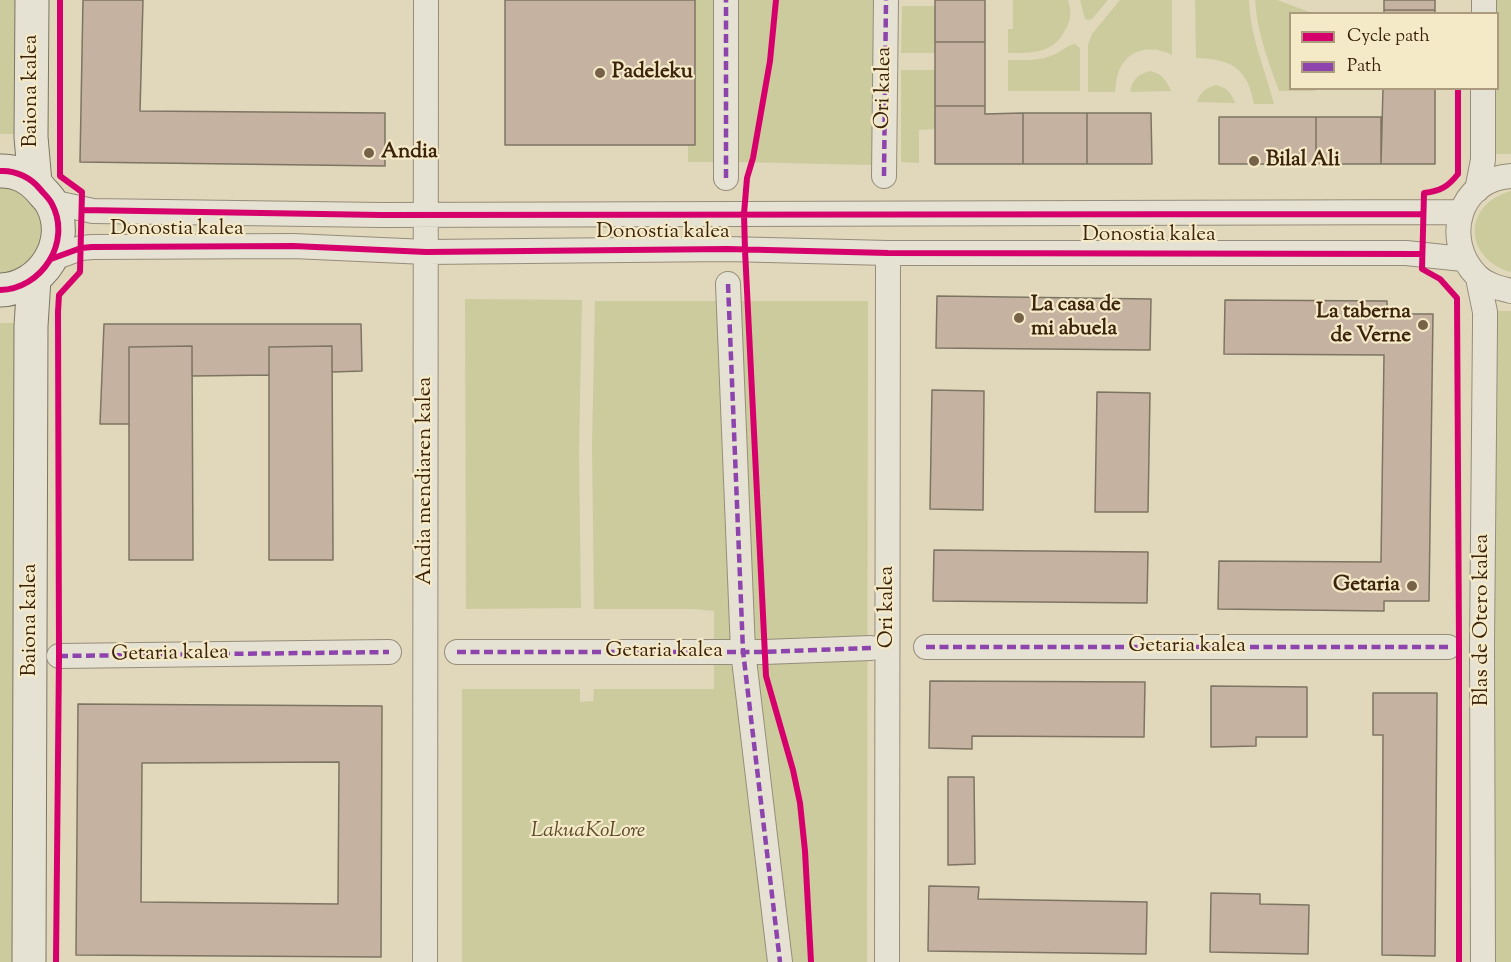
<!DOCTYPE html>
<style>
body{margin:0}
#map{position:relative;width:1511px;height:962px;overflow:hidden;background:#e1d7ba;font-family:"Sorts Mill Goudy",serif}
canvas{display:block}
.legend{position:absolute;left:1289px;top:12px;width:210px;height:78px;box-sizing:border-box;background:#f5eac8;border:2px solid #ab9a7d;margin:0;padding:8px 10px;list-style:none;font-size:18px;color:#3c230c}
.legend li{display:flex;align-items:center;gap:12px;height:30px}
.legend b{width:30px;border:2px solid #ab9a7d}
</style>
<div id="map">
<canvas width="1511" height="962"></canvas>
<ul class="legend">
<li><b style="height:8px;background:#d6006c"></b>Cycle path</li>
<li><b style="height:8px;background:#8e44ad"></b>Path</li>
</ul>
</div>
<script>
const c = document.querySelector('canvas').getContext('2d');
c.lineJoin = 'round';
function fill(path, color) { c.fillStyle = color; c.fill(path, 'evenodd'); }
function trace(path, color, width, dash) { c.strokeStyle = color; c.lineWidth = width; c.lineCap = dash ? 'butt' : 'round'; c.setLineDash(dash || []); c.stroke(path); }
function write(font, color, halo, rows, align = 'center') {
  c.font = font + ' "Sorts Mill Goudy",serif'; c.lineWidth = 4.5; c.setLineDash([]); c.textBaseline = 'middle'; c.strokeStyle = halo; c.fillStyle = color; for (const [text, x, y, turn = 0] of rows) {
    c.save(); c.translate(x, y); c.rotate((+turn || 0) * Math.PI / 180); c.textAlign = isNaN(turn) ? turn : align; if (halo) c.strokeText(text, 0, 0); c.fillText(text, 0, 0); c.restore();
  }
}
fill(new Path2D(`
 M0,0H19L20,134H0Z
 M695,0H720V162H688V145H695Z
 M739,0H873V165L737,162Z
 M1013,0H1068C1072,13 1071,21 1064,32C1053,54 1030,53 1008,53V29H1013Z
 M1080,0H1108L1092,19L1088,20L1085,19Z
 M1120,0H1172V55C1152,44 1125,49 1118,74C1116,80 1116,86 1115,92H1088V45L1092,34Z
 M1195,0H1249C1250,36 1265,69 1274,104H1254C1247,67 1231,59 1196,58Z
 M1255,0H1277L1312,13L1290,14V88L1315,89V91H1279C1268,61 1257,32 1255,0Z
 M1496,0H1511V154H1496Z
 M902,6H935V53H901Z
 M1075,44L1080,48V91H1008V60C1023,60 1039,61 1053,55C1061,52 1067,45 1075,44Z
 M901,70H935V129L919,130V163L901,162Z
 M1150,71C1162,74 1166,79 1171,91L1130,92C1133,79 1137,75 1150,71Z
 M1216,85C1227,88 1231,92 1235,103L1197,102C1201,92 1205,88 1216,85Z
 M0,186L16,189L40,210L45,228L42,246L33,261L17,272L0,275Z
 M1511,191V271L1510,272C1463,257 1463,204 1511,191Z
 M465,299L582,300L579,451L581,608L466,609Z
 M595,301H868L867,962H462V689H580V702L593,701L594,689H714V611L693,609H594L592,445Z
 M1495,311H1511V962H1494Z
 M0,323H21L20,962H0Z`), '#cccb9e');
const building = new Path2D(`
 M83,0H143L140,111L385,113V166L80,162Z
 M505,0H695V145H505Z
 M935,0H985V42H935Z
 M1384,0H1435V10H1384Z
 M1384,10H1435V14H1384Z
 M935,42H985V106H935Z
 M1383,88H1435V164H1381Z
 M935,106H985V114L1023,113V164H935Z
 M1023,113H1087V164H1023Z
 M1087,113H1151L1152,164H1087Z
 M1219,117H1316V164H1219Z
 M1316,117H1381V164H1316Z
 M937,296L1151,299L1150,350L936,348Z
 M1225,300L1387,301V314H1433L1429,601H1384V611L1218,609L1219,561L1381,562L1384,355L1224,354Z
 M104,324H361L362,371L332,372V346L269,347V375L192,376V346L129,347V424H100Z
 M192,346L193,560H129V347Z
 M332,346L333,560H269V347Z
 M932,390L984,391L983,510L930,509Z
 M1097,392L1150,393L1148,512H1095Z
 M934,550L1148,552L1147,603L933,601Z
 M930,681L1145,682L1144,737L972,736V749L929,748Z
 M1211,686L1307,687V737H1256V746L1211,747Z
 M1373,693H1437L1435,956L1382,955L1383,735H1373Z
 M78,704L382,706L381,957L76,955ZM339,762L338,904L141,902L142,763Z
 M948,777H974L975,864L948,865Z
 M929,886L979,887L978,899L1147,902L1146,954L928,951Z
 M1211,893L1260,894V904L1309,905L1308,954L1210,952Z`);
fill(building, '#c6b2a1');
trace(building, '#7d7563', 1.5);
const street = new Path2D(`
 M1484,14V0
 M884,176L886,0
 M1511,176C1458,179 1442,241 1477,276C1486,285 1499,288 1511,291
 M726,178V0
 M1477,190L1483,160V88
 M51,202L93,211L381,215L1461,212
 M51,259L81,248L92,247L293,246L426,252L727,249L888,253H1406L1463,259
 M1478,278L1485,312V326L1482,646L1483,962
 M728,284L743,651L780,962
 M926,647H1448
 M457,652H764L871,648
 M59,656L389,652
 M425,962L426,0
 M887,962L888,253`);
const secondary = new Path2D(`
 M32,0L31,137L35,183
 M0,171C16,170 31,178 40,189C44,194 49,198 52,204C72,242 42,289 0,290
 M29,962L31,326L34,279`);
trace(street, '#968d7a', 26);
trace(secondary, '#7d7563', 35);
trace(street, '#e5e1d3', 24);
trace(secondary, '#e5e1d3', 33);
trace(new Path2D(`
 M884,176L886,0
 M726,178V0
 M728,284L743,651L780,962
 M926,647H1448
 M457,652H764L871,648
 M59,656L389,652`), '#8e44ad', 4.5, [9, 4.5]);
trace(new Path2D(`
 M776,0L770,61L753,158L747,178L744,214L745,250L766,676L793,770L800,803L805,851L811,962
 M1458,88V174C1448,187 1440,191 1424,193L1422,269L1440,279L1457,298L1459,646V962
 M0,171C16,170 31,178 40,189C44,194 49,198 52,204C72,242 42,289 0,290
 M82,210L381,215L1422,214
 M51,259L81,248L92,247L293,246L426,252L727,249L888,253L1421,254
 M56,962L59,656L58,312L59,295L80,272L82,192L60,176V0`), '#d6006c', 6);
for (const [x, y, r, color] of [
 [600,73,6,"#766249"],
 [369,153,6,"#766249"],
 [1254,161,6,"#766249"],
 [1019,318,6,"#766249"],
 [1423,325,6,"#766249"],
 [1412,586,6,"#766249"]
]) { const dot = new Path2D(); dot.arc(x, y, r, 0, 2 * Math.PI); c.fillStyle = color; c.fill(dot); trace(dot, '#f5eac8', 2); }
write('bold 21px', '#3c230c', '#f5eac8', [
 ["Padeleku",612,73],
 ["Andia",381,153],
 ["Bilal Ali",1266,161],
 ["La casa de",1031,306],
 ["mi abuela",1031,330],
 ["La taberna",1411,313,"right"],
 ["de Verne",1411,337,"right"],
 ["Getaria",1400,586,"right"]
], 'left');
write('21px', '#3c230c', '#f5eac8', [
 ["Ori kalea",885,88,-89],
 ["Baiona kalea",32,91,-90],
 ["Donostia kalea",177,230],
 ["Donostia kalea",663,233],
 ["Donostia kalea",1149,236],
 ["Andia mendiaren kalea",426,481,-90],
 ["Ori kalea",888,607,-90],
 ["Baiona kalea",31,620,-90],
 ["Blas de Otero kalea",1483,620,-90],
 ["Getaria kalea",1187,647],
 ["Getaria kalea",664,652],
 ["Getaria kalea",170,655,-1]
]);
write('italic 21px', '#5c4a2b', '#f5eac8', [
 ["LakuaKoLore",588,832]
]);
</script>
